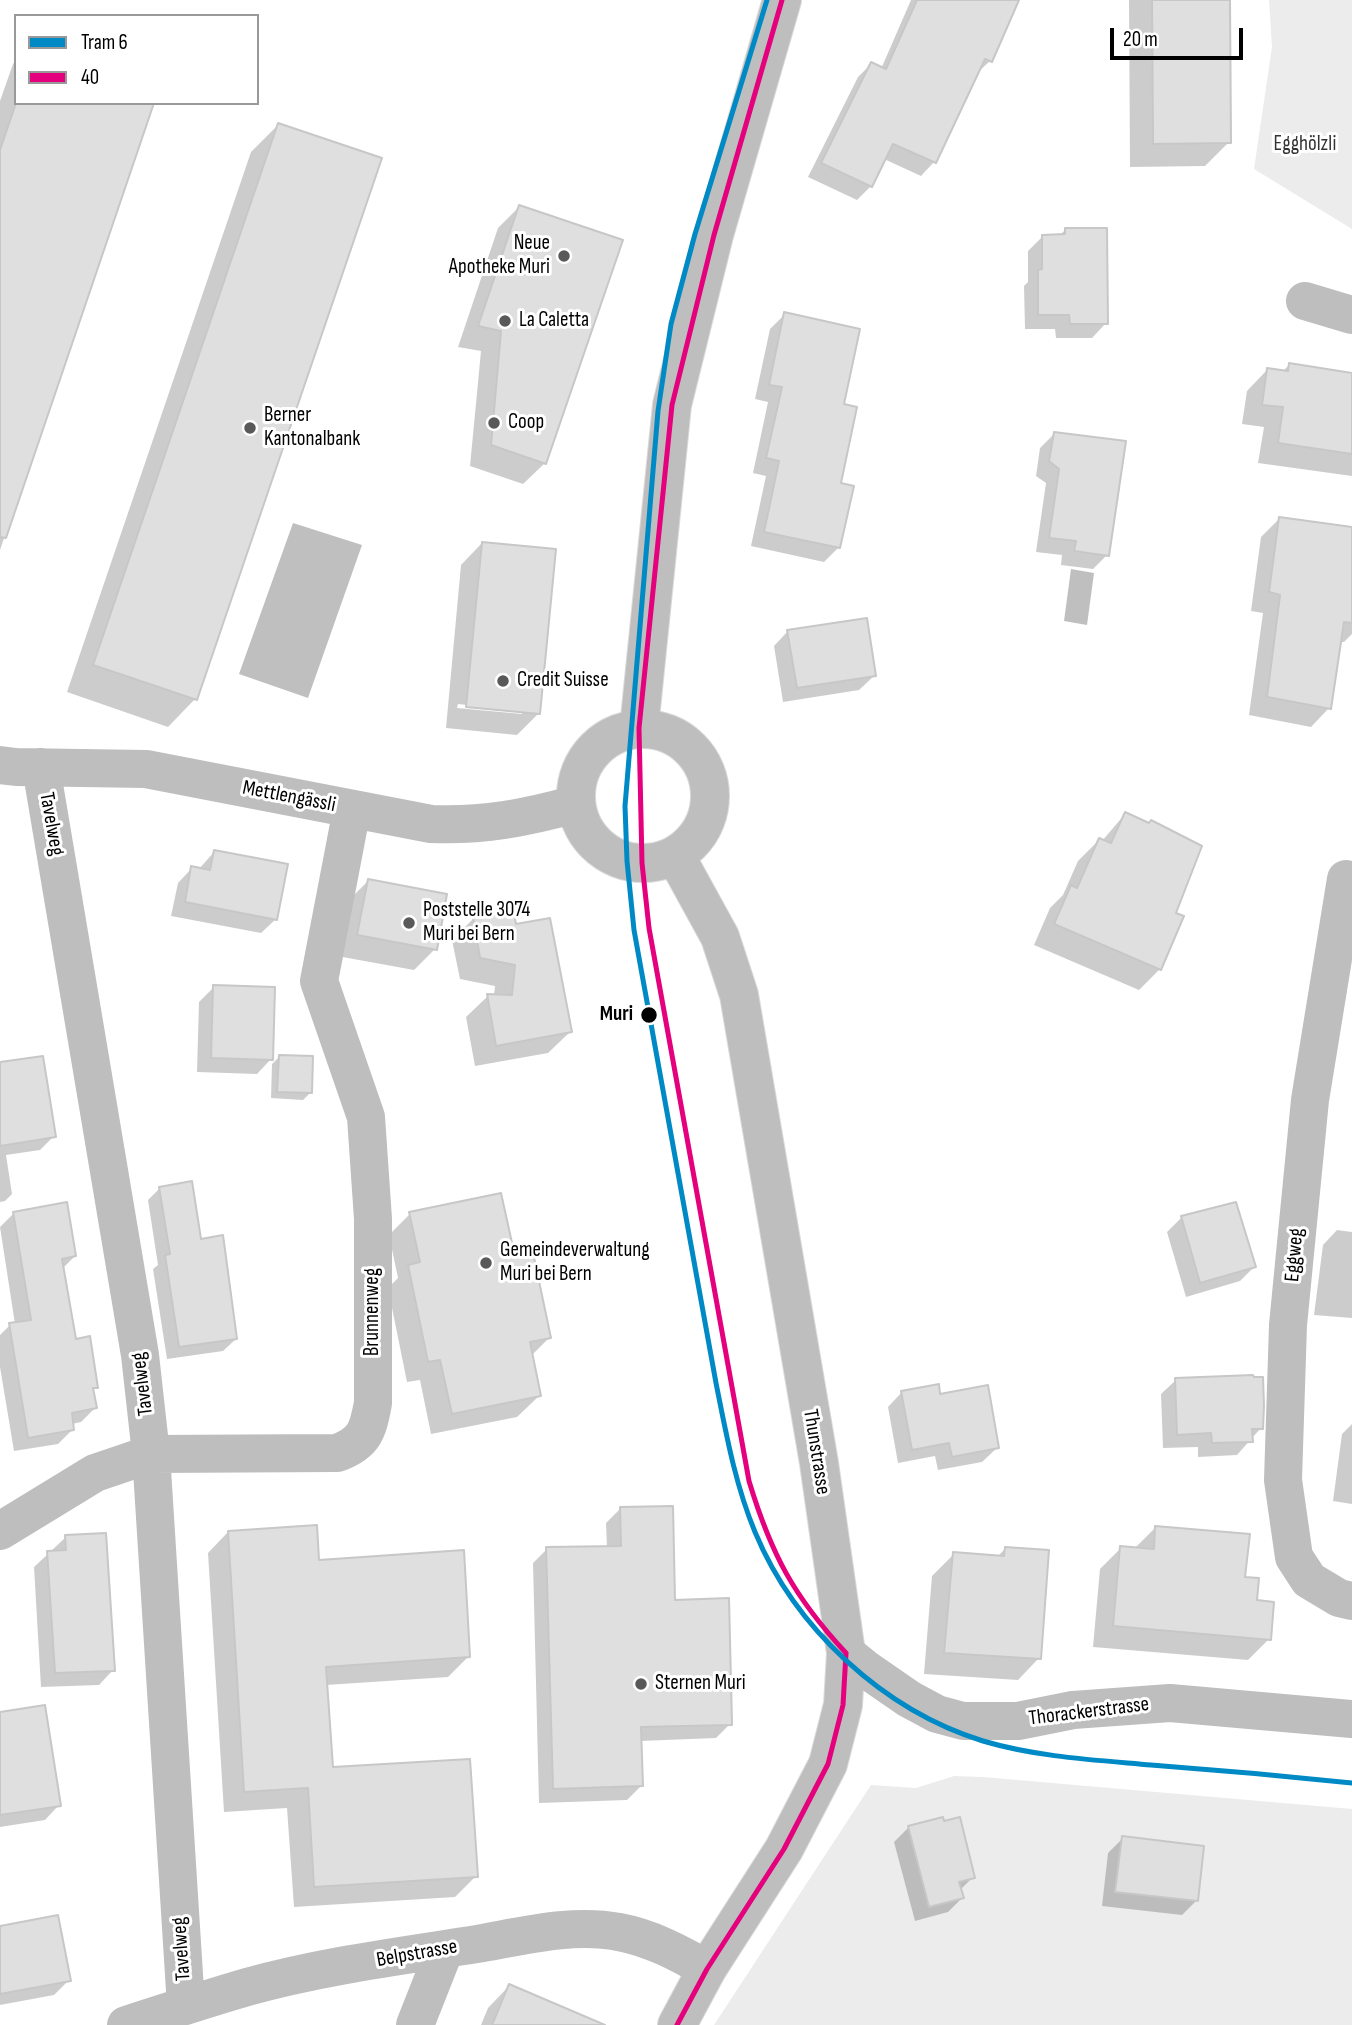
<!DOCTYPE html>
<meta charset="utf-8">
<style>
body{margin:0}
#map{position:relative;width:1352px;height:2025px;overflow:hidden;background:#fff;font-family:"Sofia Sans Condensed",sans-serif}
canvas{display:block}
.legend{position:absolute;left:14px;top:14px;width:245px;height:91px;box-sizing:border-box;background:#fff;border:2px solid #999;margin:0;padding:9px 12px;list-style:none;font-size:21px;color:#000}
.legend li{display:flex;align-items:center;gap:14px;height:35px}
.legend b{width:35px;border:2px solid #999}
.scale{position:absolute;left:1110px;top:28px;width:133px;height:32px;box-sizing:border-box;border:4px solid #000;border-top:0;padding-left:9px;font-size:21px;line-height:24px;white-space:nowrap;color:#000;-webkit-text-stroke:5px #fff;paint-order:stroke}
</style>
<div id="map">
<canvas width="1352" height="2025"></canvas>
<ul class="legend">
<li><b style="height:9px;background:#008ac5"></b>Tram 6</li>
<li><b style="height:9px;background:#e5007d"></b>40</li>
</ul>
<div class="scale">20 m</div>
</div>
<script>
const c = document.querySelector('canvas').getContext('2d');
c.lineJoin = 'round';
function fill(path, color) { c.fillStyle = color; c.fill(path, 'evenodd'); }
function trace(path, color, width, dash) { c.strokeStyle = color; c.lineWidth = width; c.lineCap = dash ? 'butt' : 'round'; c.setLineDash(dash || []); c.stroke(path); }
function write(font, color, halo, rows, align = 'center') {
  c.font = font + ' "Sofia Sans Condensed",sans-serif'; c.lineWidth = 6; c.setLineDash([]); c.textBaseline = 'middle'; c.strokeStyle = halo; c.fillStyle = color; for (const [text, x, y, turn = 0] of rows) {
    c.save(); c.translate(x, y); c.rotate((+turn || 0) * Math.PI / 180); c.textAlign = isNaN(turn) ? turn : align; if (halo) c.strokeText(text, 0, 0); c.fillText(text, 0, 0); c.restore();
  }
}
fill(new Path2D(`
 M1269,0H1352V229L1254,169L1272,47Z
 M954,1776L983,1777L1352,1809V2025H714L871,1785L916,1788Z`), '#ececec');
fill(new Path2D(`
 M293,523L362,545L308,698L239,674Z
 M1071,569L1094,573L1087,625L1064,621Z`), '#bfbfbf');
fill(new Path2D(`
 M911,0H1017L990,61L976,74L934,162L921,176L884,159L871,186L857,200L808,177L858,77L871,64L881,69Z
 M1129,0H1228L1229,142L1205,166L1130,167Z
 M16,60V103H153L0,550V101L13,64Z
 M278,125L380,159L195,699L168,727L67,692L251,152Z
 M519,207L545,463L523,484L470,466L481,351L458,347L498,228Z
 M1066,229L1106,323L1092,338H1056L1055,329H1025L1024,286L1028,282V251L1043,236H1059Z
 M785,314L842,405L839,547L824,562L751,546L766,476L753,473L768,402L755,399L770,329Z
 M1289,365L1352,374V476L1258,463L1264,427L1242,424L1247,391L1267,370L1282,372Z
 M1054,434L1107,555L1093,569L1061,565L1062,555L1036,552L1046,483L1036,476L1040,448Z
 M1279,519L1352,529V634L1344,642H1339L1329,708L1311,727L1249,715L1263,613L1251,611L1261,537Z
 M482,543L538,714L517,735L446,728L461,565ZM458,704L522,711V714L457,708Z
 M788,631L874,676L859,690L783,702L774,646Z
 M1125,814L1174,914L1160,969L1139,990L1034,945L1050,908L1063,895L1078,861L1099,840L1102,841Z
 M214,852L276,919L261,933L171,916L178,883L192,868L199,869Z
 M368,881L435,949L414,970L337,956L347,902Z
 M474,918L515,926L570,1032L548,1053L475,1066L466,1017L488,996H494L495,986L460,979L452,940Z
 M214,987L271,1059L257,1074L197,1072L199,1002Z
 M279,1057L310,1093L303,1100L271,1098L272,1064Z
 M0,1064L54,1136L40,1150L6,1155L12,1194L5,1201L0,1202Z
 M160,1188L236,1339L223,1351L167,1359L153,1269L158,1265L148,1200Z
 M1235,1204L1254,1267L1240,1281L1186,1297L1167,1232L1181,1218Z
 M14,1213L75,1256L62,1269L75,1341L96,1387L92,1391L95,1408L81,1422L72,1424L73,1429L58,1444L14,1451L0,1367V1335L10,1325L15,1324L0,1227Z
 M410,1214L513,1254L549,1338L531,1356L539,1396L517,1417L431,1434L420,1380L407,1382L388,1288L398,1278L389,1235Z
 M1337,1230L1352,1232V1318L1314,1315L1323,1245Z
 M1176,1380L1261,1428L1237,1455L1198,1457V1447L1163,1448L1161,1394Z
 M902,1392L939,1396L997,1448L982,1462L938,1470L935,1456L898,1463L888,1407Z
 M1352,1424V1504L1333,1501L1342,1434Z
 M621,1508L674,1602L730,1724L716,1738L640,1741L641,1786L627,1800L539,1803L533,1563L547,1549L607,1548L606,1523Z
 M1156,1527L1243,1579L1269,1639L1248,1660L1093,1647L1100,1569L1121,1548L1134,1549Z
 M228,1532L318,1561L469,1656L448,1677L326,1685L331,1769L476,1876L455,1897L294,1907L287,1808L224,1812L208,1553Z
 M66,1537L113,1670L99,1685L41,1687L34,1567Z
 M1005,1549L1039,1658L1018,1680L924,1674L932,1576L954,1554L997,1557Z
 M0,1714L59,1805L45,1820L0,1827Z
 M909,1827L973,1877L960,1890L962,1898L948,1912L915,1921L894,1842Z
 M1123,1838L1196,1901L1182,1915L1102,1906L1108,1853Z
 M0,1928L69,1980L54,1995L0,2005Z
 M509,1986L578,2025H481L488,2008Z`), '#0003');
const building = new Path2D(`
 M917,0H1019L992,62L985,59L936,163L893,144L872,187L821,163L871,62L886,69Z
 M1152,0H1230L1231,143L1153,144Z
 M16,103H154L6,538L0,537V150Z
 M278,123L382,158L197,700L93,665Z
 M519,205L623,240L546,464L491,445L501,331L478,326Z
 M1065,228H1107L1108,324H1070L1069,315H1038V270L1042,269V235L1065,234Z
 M784,312L860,329L844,404L857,407L841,483L854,486L840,548L764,532L779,461L766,458L782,387L769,385Z
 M1289,363L1352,373V454L1278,443L1283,407L1262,405L1267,368L1288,371Z
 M1054,432L1126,441L1109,556L1074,551L1076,541L1049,538L1059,469L1049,461Z
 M1279,517L1352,527V623L1344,622L1331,709L1267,697L1280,595L1269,592Z
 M482,542L556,549L540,714L466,707Z
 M867,618L876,676L797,688L787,630Z
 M1125,812L1149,823L1151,820L1202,846L1176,913L1184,916L1161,970L1054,924L1071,885L1077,888L1099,838L1111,843Z
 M214,850L288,864L277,920L185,902L191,866L210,870Z
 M368,879L447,894L437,950L357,935Z
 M513,909L516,924L550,918L572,1032L496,1046L487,994L512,995L515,965L480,958L473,917Z
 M213,985L275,987L273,1060L211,1058Z
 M279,1055L313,1056L312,1093L277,1092Z
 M43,1056L56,1137L0,1146V1062Z
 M192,1181L201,1239L223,1235L237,1339L179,1347L165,1255L170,1254L159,1187Z
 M501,1193L514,1252L532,1248L551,1338L530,1342L541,1396L452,1414L440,1360L428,1362L408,1265L420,1262L409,1212Z
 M67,1202L76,1256L62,1259L76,1339L90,1336L98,1388H93L97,1408L72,1413L74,1430L28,1438L9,1323L31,1320L13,1212Z
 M1236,1202L1256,1267L1200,1283L1181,1216Z
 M1253,1375L1254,1377H1263L1264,1406L1263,1429H1252L1253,1442L1212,1443L1211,1433L1177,1435L1175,1378Z
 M939,1384L940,1394L988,1385L999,1448L952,1457L949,1443L912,1450L901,1391Z
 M673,1506L675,1600L729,1598L732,1725L641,1727L643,1786L553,1789L546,1547L621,1546L620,1507Z
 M317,1525L319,1560L464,1550L470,1657L326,1667L333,1767L470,1759L478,1877L314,1887L308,1788L244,1792L228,1531Z
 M1155,1526L1250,1534L1245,1577L1259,1578L1257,1600L1274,1602L1271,1640L1113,1626L1120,1546L1154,1549Z
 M106,1533L115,1671L55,1673L47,1551L66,1550L65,1535Z
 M1005,1547L1049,1550L1041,1659L944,1653L953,1552L1004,1556Z
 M45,1705L61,1806L0,1815V1712Z
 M943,1817L944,1821L960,1817L975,1878L959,1882L964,1898L929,1907L908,1826Z
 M1122,1836L1204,1846L1198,1901L1115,1892Z
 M58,1915L71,1981L0,1994V1926Z
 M509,1984L605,2025H492Z`);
fill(building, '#dfdfdf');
trace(building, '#c7c7c7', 2);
const major = new Path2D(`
 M639,728L672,405L714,235L782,0
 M576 796a67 67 0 1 1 134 0a67 67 0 1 1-134 0Z
 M675,855L720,937L739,995L819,1463L846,1653L843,1705L828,1764L784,1849L707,1969L677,2025`);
trace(major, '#dbdbdb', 40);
trace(new Path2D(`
 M1305,301L1352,315
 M0,765L16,767L146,769L431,824C484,826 525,818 576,804
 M41,767L140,1355L151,1454L186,2006
 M1346,879L1310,1100L1288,1325L1283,1480L1294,1557L1309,1580L1339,1598L1352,1601
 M0,1531L95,1473L151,1454L337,1453C365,1443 368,1430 373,1403V1219L366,1117L319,981L352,809
 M846,1653L867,1670L909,1699L937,1714L963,1721H1018L1073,1710L1170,1703L1352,1719
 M126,2025C166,2012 206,1999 247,1987C322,1966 401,1956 477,1944C523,1936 573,1923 619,1932C651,1938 679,1953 707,1969
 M415,2025L445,1949`), '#bebebe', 38);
trace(major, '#bebebe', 38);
trace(new Path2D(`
 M782,0L714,235L672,405L639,728L642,863L649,928L749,1481C771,1554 794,1597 846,1653
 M677,2025L707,1969L784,1849L828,1764L843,1705L846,1653`), '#e5007d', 5);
trace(new Path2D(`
 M767,0L695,234L671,324L658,411L625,806L627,861L634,930L716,1383C726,1433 735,1484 755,1532C795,1628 883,1710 983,1741C1037,1757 1095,1760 1151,1765C1218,1770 1285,1776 1352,1783`), '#008ac5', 5);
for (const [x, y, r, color] of [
 [564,256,7,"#595959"],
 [505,321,7,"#595959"],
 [494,423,7,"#595959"],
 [250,428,7,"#595959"],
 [503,681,7,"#595959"],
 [409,923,7,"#595959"],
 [649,1015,9,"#000"],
 [486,1263,7,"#595959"],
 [641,1684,7,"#595959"]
]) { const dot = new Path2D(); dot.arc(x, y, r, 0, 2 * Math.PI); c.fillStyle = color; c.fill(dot); trace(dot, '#fff', 2.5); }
write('21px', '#333', '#fff', [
 ["Egghölzli",1305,145]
]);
write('21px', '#000', '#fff', [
 ["Neue",550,244,"right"],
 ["Apotheke Muri",550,268,"right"],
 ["La Caletta",519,321],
 ["Berner",264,416],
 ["Kantonalbank",264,440],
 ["Coop",508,423],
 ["Credit Suisse",517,681],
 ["Poststelle 3074",423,911],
 ["Muri bei Bern",423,935],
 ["Gemeindeverwaltung",500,1251],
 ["Muri bei Bern",500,1275],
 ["Sternen Muri",655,1684]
], 'left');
write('21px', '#000', '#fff', [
 ["Mettlengässli",289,797,11],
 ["Tavelweg",51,824,80],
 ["Eggweg",1295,1255,-85],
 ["Brunnenweg",373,1312,-90],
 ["Tavelweg",143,1384,-97],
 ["Thunstrasse",816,1452,81],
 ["Thorackerstrasse",1089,1712,-7],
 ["Tavelweg",182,1949,-94],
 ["Belpstrasse",417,1954,-10]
]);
write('bold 21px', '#000', '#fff', [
 ["Muri",633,1015]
], 'right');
</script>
